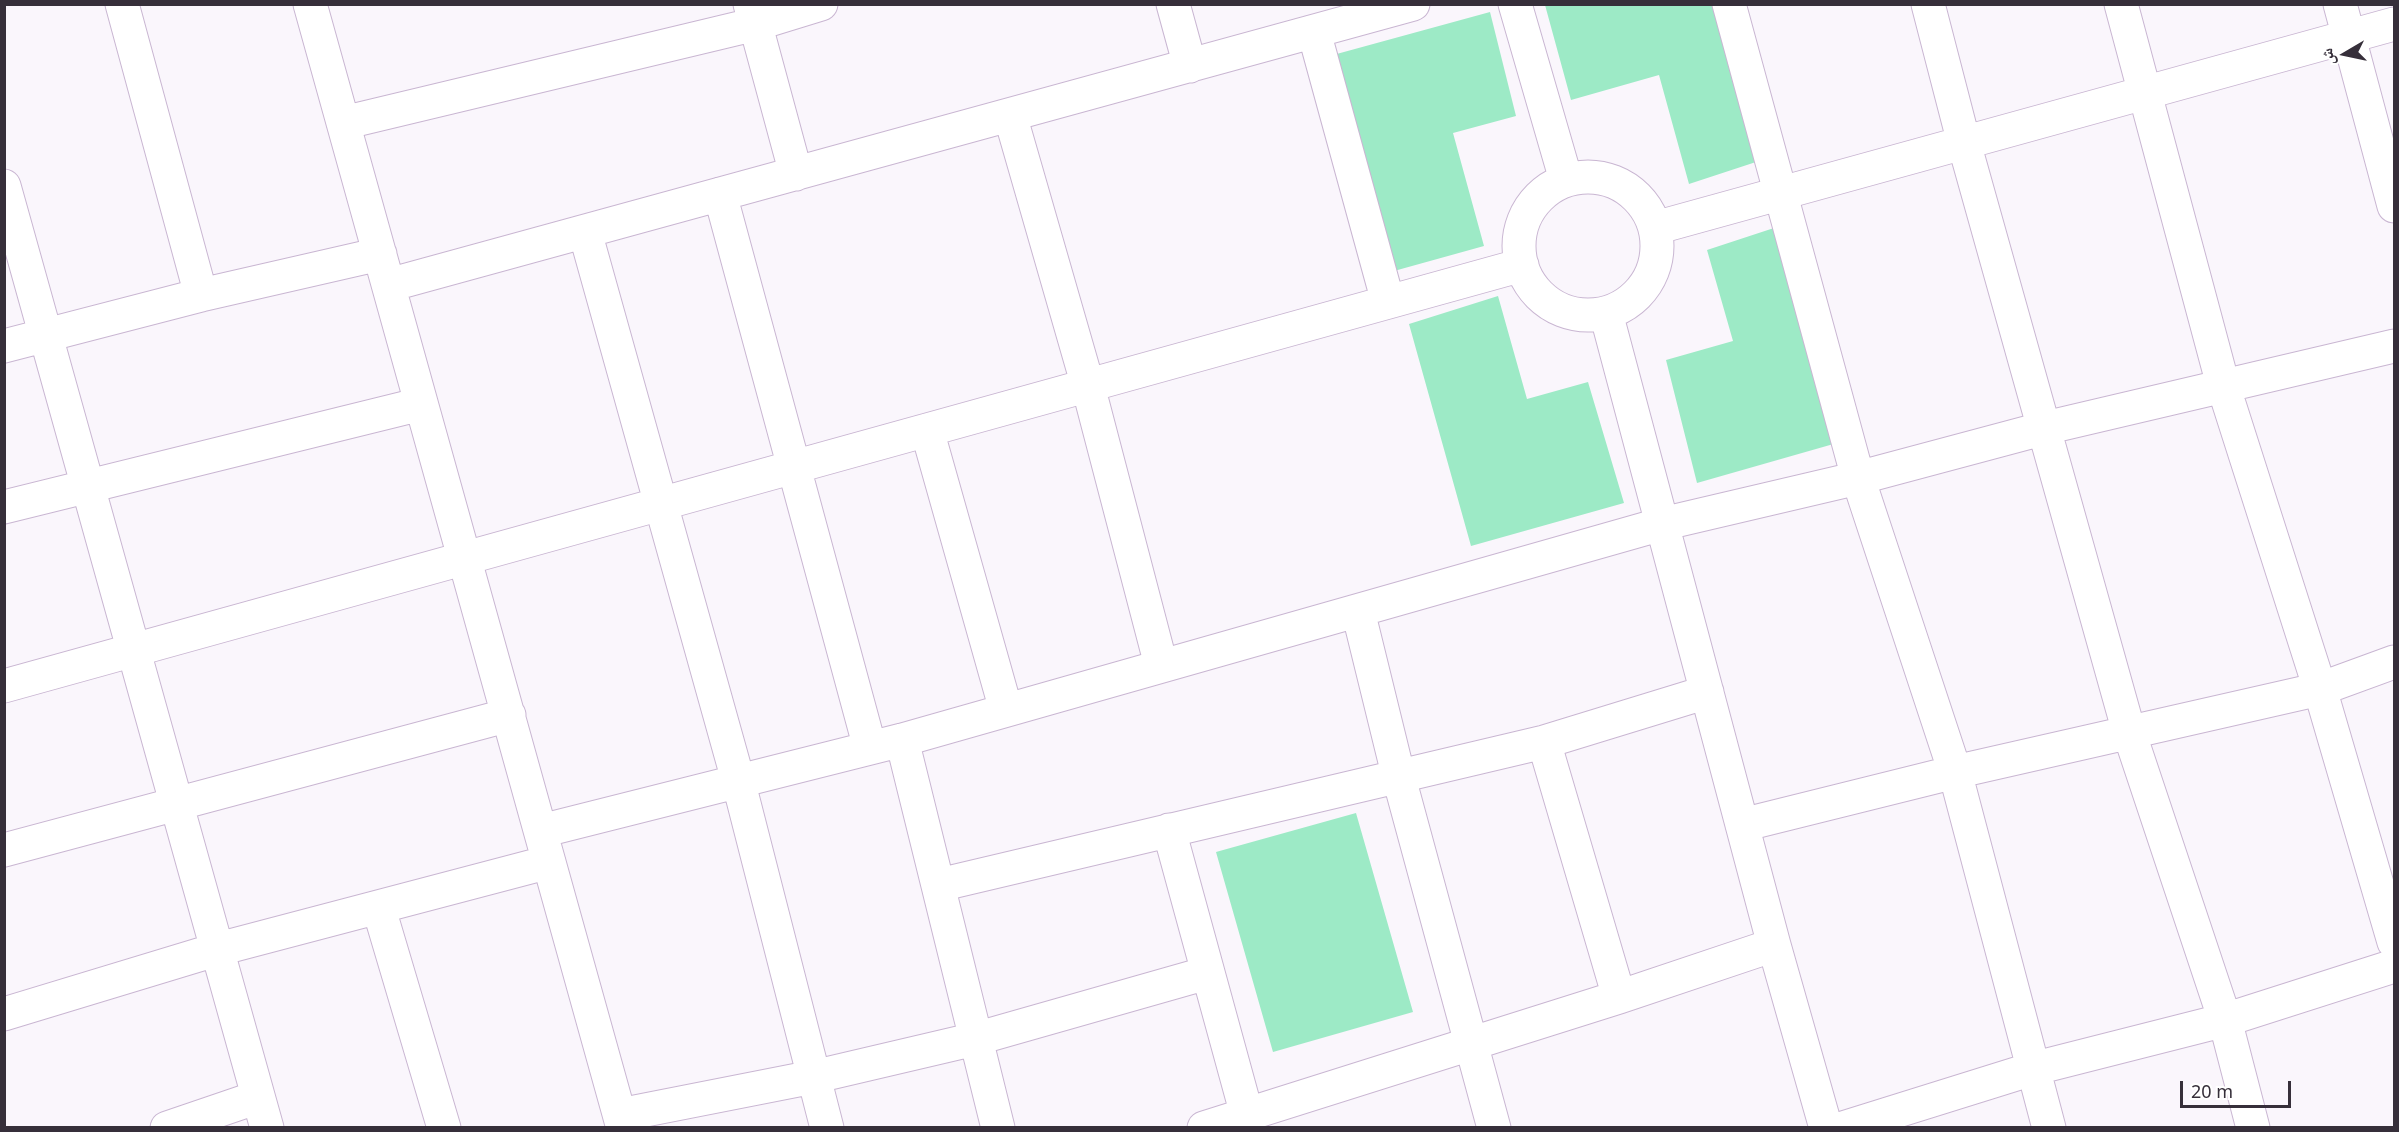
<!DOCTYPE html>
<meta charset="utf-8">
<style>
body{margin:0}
#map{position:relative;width:2399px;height:1132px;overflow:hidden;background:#faf6fc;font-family:"Noto Sans","Noto Naskh Arabic",sans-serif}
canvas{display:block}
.frame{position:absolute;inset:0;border:6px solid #362f3a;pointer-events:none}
.north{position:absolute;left:2315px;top:24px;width:60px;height:60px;-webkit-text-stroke:4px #fff;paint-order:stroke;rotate:261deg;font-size:16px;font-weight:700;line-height:24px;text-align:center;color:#362f3a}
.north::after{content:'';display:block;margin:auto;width:21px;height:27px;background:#362f3a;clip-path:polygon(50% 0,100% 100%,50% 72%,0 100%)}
.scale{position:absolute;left:2180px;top:1081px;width:111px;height:27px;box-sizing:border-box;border:3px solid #362f3a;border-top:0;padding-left:8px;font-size:18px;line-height:21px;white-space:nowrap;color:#362f3a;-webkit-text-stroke:4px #fff;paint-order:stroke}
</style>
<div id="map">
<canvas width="2399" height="1132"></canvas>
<div class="frame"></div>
<div class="north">ش</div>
<div class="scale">20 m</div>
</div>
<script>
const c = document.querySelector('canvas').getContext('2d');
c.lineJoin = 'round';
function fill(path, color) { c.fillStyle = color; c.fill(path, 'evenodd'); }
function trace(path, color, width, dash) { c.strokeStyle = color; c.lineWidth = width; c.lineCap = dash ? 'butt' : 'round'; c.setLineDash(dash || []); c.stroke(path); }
fill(new Path2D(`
 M1545,5H1715L1759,161L1689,184L1659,75L1571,100Z
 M1490,12L1516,116L1453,133L1484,246L1394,271L1333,55Z
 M1777,227L1837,443L1697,483L1666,360L1733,341L1707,250Z
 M1498,296L1527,399L1588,382L1624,503L1471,546L1409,324Z
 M1356,813L1413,1012L1273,1052L1216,852Z`), '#9deac6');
const minor = new Path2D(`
 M122,4L201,295
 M310,4L623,1128
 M750,4L796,174
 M1173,4L1190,66
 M1515,4L1566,180
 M1729,4L1858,478L1955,772L2049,1128
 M1928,4L1964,143L2129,732L2225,1020L2253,1128
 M2121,4L2223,385L2320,689L2394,942
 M2340,4L2394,206
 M1314,32L1388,302
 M1010,115L1088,386L1161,665
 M343,123L756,24L821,4
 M1519 246a69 69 0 1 1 138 0a69 69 0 1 1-138 0Z
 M4,186L267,1128
 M720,194L870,748
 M1655,228L2394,24
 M585,232L738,780L827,1128
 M389,285L1413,4
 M1606,313L1774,945L1826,1128
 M4,346L201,295L380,254
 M927,430L1006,710
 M4,507L421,404
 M1358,611L1399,778L1494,1128
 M4,686L1522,265
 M902,740L998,1128
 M1544,742L1619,997
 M1742,825L1955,772L2320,689L2394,662
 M1169,830L1247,1115
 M541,831L902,740L1662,524L1858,478L2045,428L2394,346
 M4,850L509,715
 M939,885L1544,742L1707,692
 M379,909L444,1128
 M4,1014L215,950L549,862
 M620,1115L813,1077L975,1039L1207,973
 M167,1128L258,1097
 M1204,1128L1619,997L1774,945
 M1843,1128L2032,1069L2225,1020L2394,966`);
trace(minor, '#c9b6d2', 35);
trace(minor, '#fff', 33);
</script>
